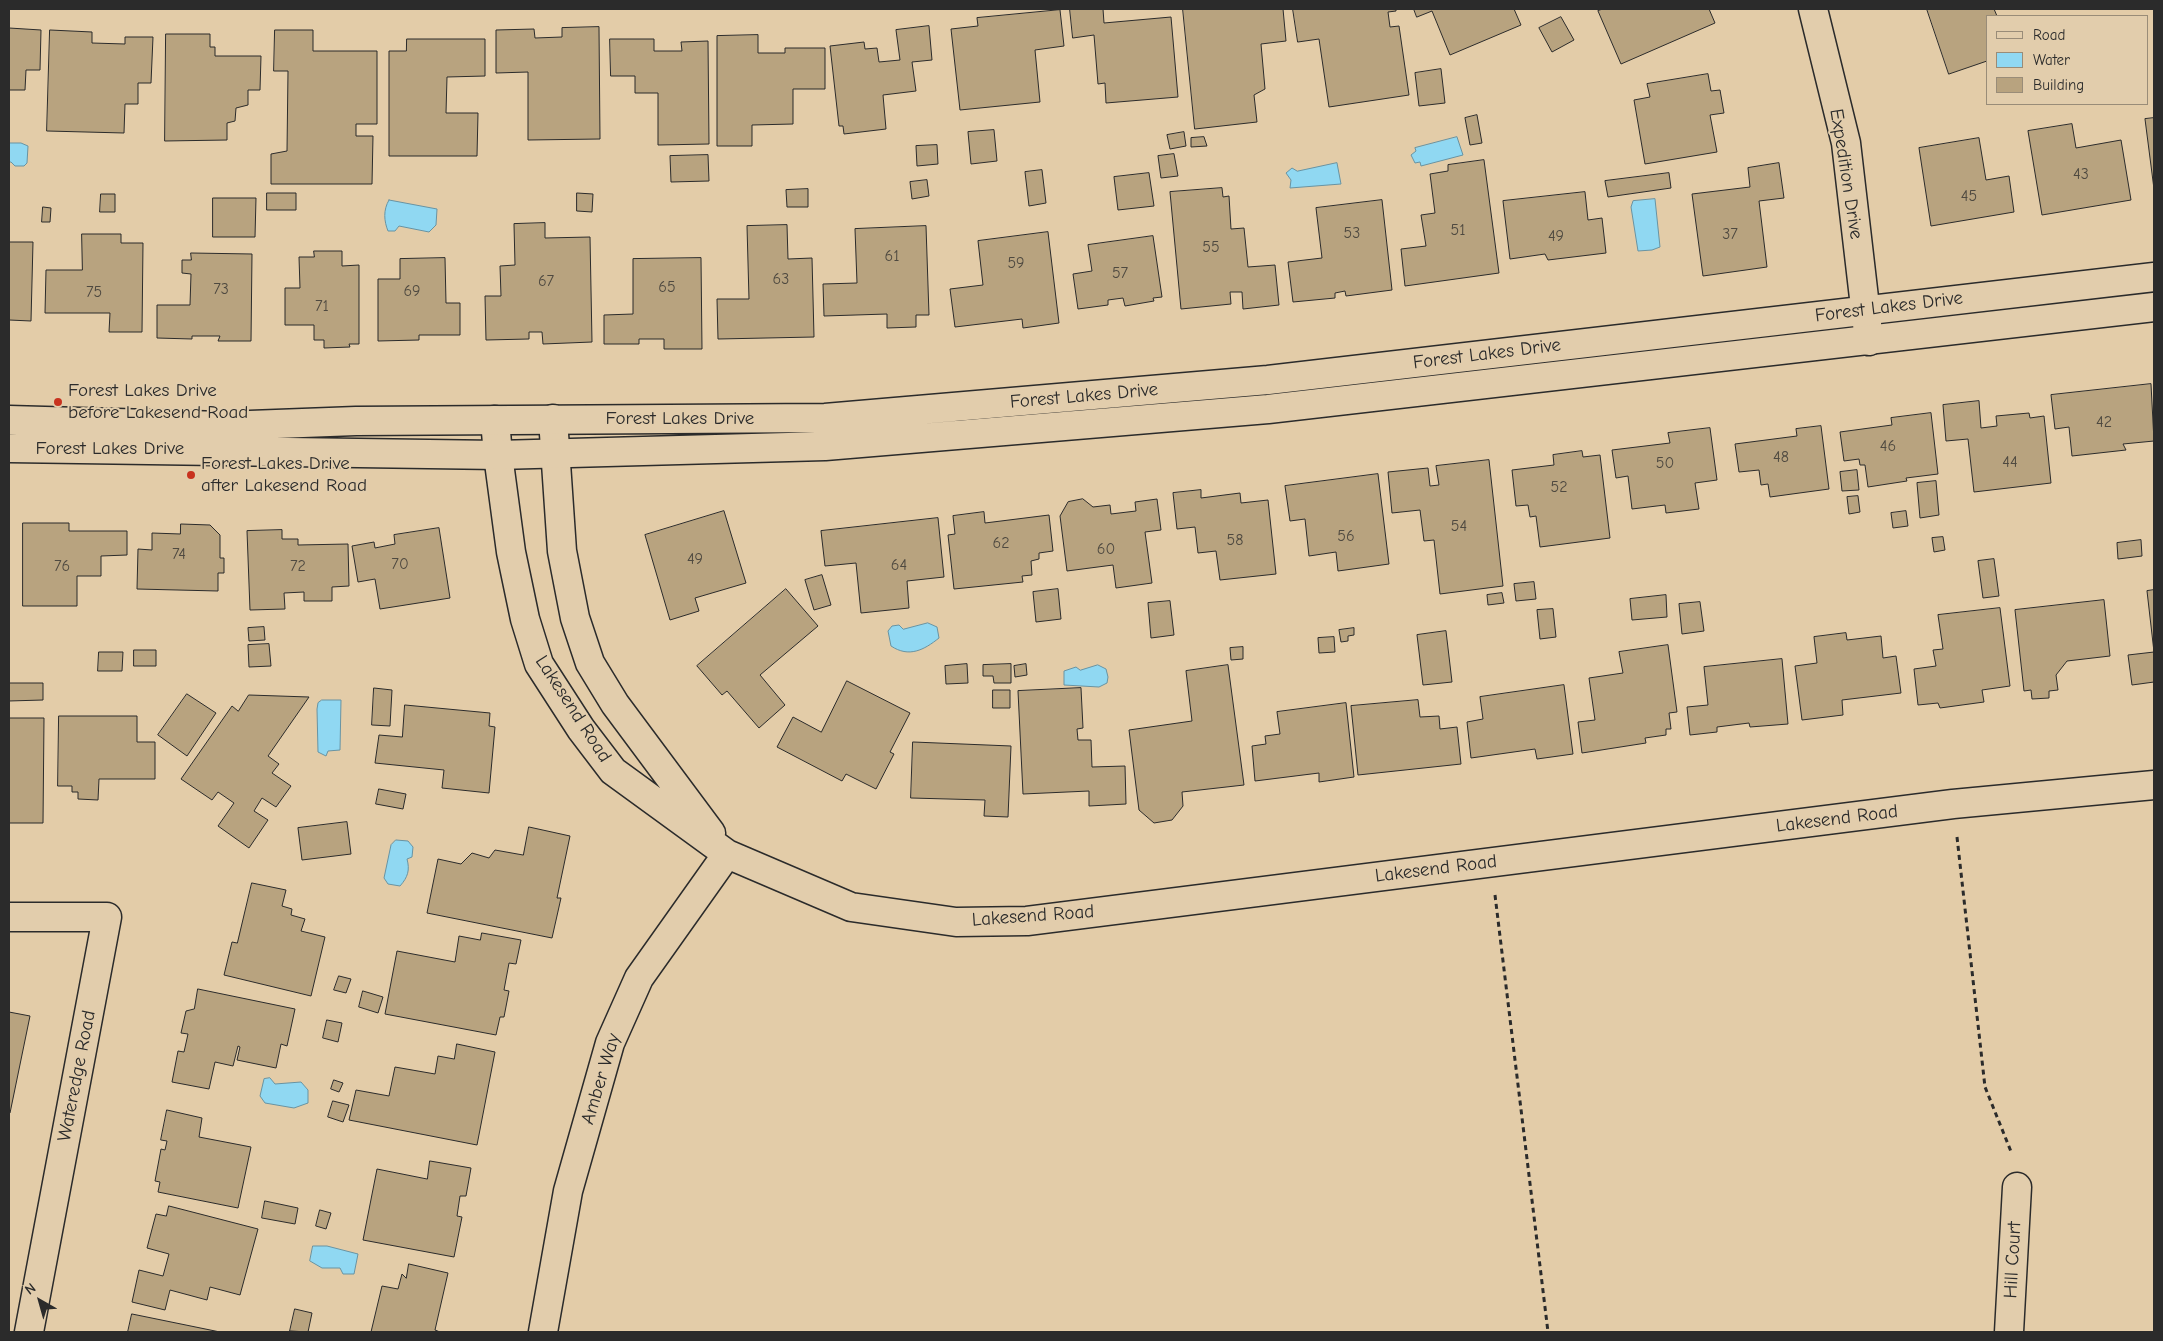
<!DOCTYPE html>
<style>
body{margin:0}
#map{position:relative;width:2163px;height:1341px;overflow:hidden;background:#e3cca8;font-family:"Comic Neue",sans-serif}
canvas{display:block}
.frame{position:absolute;inset:0;border:10px solid #2b2b2b;pointer-events:none}
.legend{position:absolute;left:1986px;top:15px;width:162px;height:90px;box-sizing:border-box;background:#e2cdac;border:1px solid #998c78;margin:0;padding:6px 9px;list-style:none;font-size:15px;color:#2b2b2b}
.legend li{display:flex;align-items:center;gap:10px;height:25px}
.legend b{width:25px;border:1px solid #998c78}
.north{position:absolute;left:15px;top:1276px;width:50px;height:50px;-webkit-text-stroke:4px #e2cdac;paint-order:stroke;rotate:322deg;font-size:14px;font-weight:700;line-height:20px;text-align:center;color:#2b2b2b}
.north::after{content:'';display:block;margin:auto;width:18px;height:22px;background:#2b2b2b;clip-path:polygon(50% 0,100% 100%,50% 72%,0 100%)}
</style>
<div id="map">
<canvas width="2163" height="1341"></canvas>
<div class="frame"></div>
<ul class="legend">
<li><b style="height:6px;background:#e2cdac"></b>Road</li>
<li><b style="height:14px;background:#90d8f2"></b>Water</li>
<li><b style="height:14px;background:#b8a37f"></b>Building</li>
</ul>
<div class="north">N</div>
</div>
<script>
const c = document.querySelector('canvas').getContext('2d');
c.lineJoin = 'round';
function fill(path, color) { c.fillStyle = color; c.fill(path, 'evenodd'); }
function trace(path, color, width, dash) { c.strokeStyle = color; c.lineWidth = width; c.lineCap = dash ? 'butt' : 'round'; c.setLineDash(dash || []); c.stroke(path); }
function write(font, color, halo, rows, align = 'center') {
  c.font = font + ' "Comic Neue",sans-serif'; c.lineWidth = 4; c.setLineDash([]); c.textBaseline = 'middle'; c.strokeStyle = halo; c.fillStyle = color; for (const [text, x, y, turn = 0] of rows) {
    c.save(); c.translate(x, y); c.rotate((+turn || 0) * Math.PI / 180); c.textAlign = isNaN(turn) ? turn : align; if (halo) c.strokeText(text, 0, 0); c.fillText(text, 0, 0); c.restore();
  }
}
const water = new Path2D(`
 M1457,137L1463,155L1421,166L1420,162L1415,163L1411,155L1416,151L1415,148Z
 M9,143H21L28,146L27,163L24,166H15L11,162H9Z
 M1337,163L1341,184L1290,188L1291,180L1286,173L1292,168L1297,171Z
 M1655,199L1660,247L1652,250L1638,251L1631,207L1633,201Z
 M389,200L437,209L436,225L429,232L399,226L395,231H388C384,221 383,210 389,200Z
 M928,623L937,627L939,638C924,650 909,658 891,646L888,631L892,626L899,625L903,629Z
 M1098,665L1106,669L1108,677L1107,683L1099,687L1064,685V671L1076,667L1080,670Z
 M322,700H341L340,750L328,751L326,756L318,752L317,709L318,703Z
 M396,840L408,841L413,847L412,857L407,859C410,870 408,877 400,886L388,884L384,878L391,845Z
 M270,1078L275,1084L301,1082L308,1090V1103L294,1108L265,1103L260,1096L264,1079Z
 M313,1246H327L358,1254L354,1274H343L340,1268H322L310,1261Z`);
fill(water, '#90d8f2');
trace(water, '#6893a2', 1);
const building = new Path2D(`
 M1070,9H1103L1104,23L1171,17L1178,97L1106,103L1105,83L1098,84L1094,35L1073,38Z
 M1183,9H1283L1286,41L1261,44L1265,89L1254,95L1257,122L1195,129Z
 M1293,9H1396V11L1388,12L1390,27L1399,26L1409,95L1329,107L1319,39L1298,42Z
 M1414,9H1514L1521,25L1450,55L1432,11L1417,17Z
 M1603,9H1709L1715,23L1621,64L1598,11Z
 M1927,9H1994L1997,16H1987V61L1949,74Z
 M1060,10L1064,46L1035,50L1040,102L960,110L951,29L978,26L977,18Z
 M1561,17L1574,40L1552,52L1539,28Z
 M929,26L932,60L912,62L916,91L883,95L886,129L844,134L843,126H839L830,46L864,42L865,49L877,48L879,62L900,60L896,30Z
 M599,27L600,139L528,140V72L496,73V30L534,29L535,38L562,37V28Z
 M9,28L41,30L40,70H26L25,90H9Z
 M50,30L92,32V43L125,44V37H153L151,83H138V104H125L124,133L47,131Z
 M275,30H313V51H377V124H356V136H373L372,184H271V154L287,151L288,71H274Z
 M166,34H210V47H215V56H261L260,90H248V105L236,108L235,121L227,123V140L165,141Z
 M758,35V53H785V48H825V89H793V124L752,125V146H717V36Z
 M407,39H485V76L447,77L446,113H478L477,156H389V51H406Z
 M610,39H654V51H682L681,42L708,41L709,144L658,145V93H635V76H611Z
 M1441,69L1445,103L1419,106L1415,73Z
 M1708,74L1711,91L1720,90L1724,113L1710,115L1717,152L1645,164L1634,100L1650,97L1647,84Z
 M1477,115L1482,143L1470,145L1465,118Z
 M2154,118V189L2145,119Z
 M2072,124L2076,148L2121,140L2131,200L2042,215L2028,131Z
 M994,130L997,161L971,164L968,132Z
 M1184,132L1186,146L1170,149L1167,135Z
 M1204,137L1207,146L1191,147V138Z
 M1979,138L1986,180L2009,176L2014,212L1931,226L1919,148Z
 M937,145L938,164L917,166L916,146Z
 M1174,154L1178,176L1161,178L1158,156Z
 M708,155L709,181L671,182L670,156Z
 M1484,160L1499,273L1405,286L1401,249L1426,246L1421,215L1435,213L1430,174L1448,171V165Z
 M1779,163L1784,198L1759,201L1767,267L1703,276L1692,194L1750,187L1748,168Z
 M1042,170L1046,203L1029,206L1025,172Z
 M1149,173L1154,206L1118,210L1114,177Z
 M1669,173L1671,188L1608,197L1605,181Z
 M927,180L929,196L912,199L910,182Z
 M1222,188L1223,197L1229,196L1231,229L1244,228L1248,267L1275,265L1279,305L1243,309L1242,292H1230L1231,304L1181,309L1170,192Z
 M808,189V207H787L786,190Z
 M1585,192L1588,220L1602,218L1606,253L1548,260L1545,254L1510,259L1503,201Z
 M267,193H296V210H267Z
 M577,193L593,194L592,212L577,211Z
 M101,194H115V212H100Z
 M213,198H256L255,237H213Z
 M1382,200L1392,290L1346,296L1345,291L1335,293V298L1293,302L1288,262L1322,258L1316,208Z
 M43,207L51,208L50,222H42Z
 M545,223V238L590,237L592,342L543,344L542,332H529V339L486,340L485,296H501L500,266L515,265L514,224Z
 M787,225L788,259L812,258L814,337L718,339L717,299H749L747,226Z
 M926,226L929,315H916V327L887,328V314L824,316L823,284L857,283L855,229Z
 M1048,232L1059,323L1023,328L1022,319L955,327L950,289L983,285L978,241Z
 M82,234H121V243H143L142,332H109L110,313H45L46,270H82Z
 M1153,236L1162,297L1153,298L1154,301L1125,306L1123,298L1108,300V305L1078,309L1073,274L1092,271L1088,245Z
 M9,242H33L31,321L9,320Z
 M314,251H342V266L359,265V344H349L350,347L324,348V340H314V325H285V288H300L299,257H314Z
 M191,253L252,254L251,341H218L220,336H192V339L157,338V305H190L191,274L182,273V260H191Z
 M445,258L446,303H460V335H419V340L378,341V279H400V259Z
 M701,258L702,349H664V339H639V344H604V315L633,314V259Z
 M2151,384L2154,441L2123,444L2126,450L2072,456L2069,427L2055,429L2051,395Z
 M1979,401L1981,428L1997,426L1996,416L2029,413L2030,418L2044,416L2051,483L1974,492L1968,439L1946,441L1943,405Z
 M1931,413L1938,474L1906,478L1907,481L1868,487L1865,465H1860L1859,459L1844,461L1840,432L1892,425L1891,418Z
 M1821,426L1829,489L1770,497L1768,484L1761,485L1759,470L1739,472L1735,444L1797,436L1796,429Z
 M1710,428L1717,480L1695,483L1699,509L1666,513L1665,505L1632,509L1628,476L1616,478L1612,450L1670,443L1668,433Z
 M1582,451L1583,457L1600,455L1610,538L1540,547L1536,516L1530,517L1528,505L1516,506L1512,470L1554,465L1553,455Z
 M1489,460L1503,586L1440,594L1434,540L1424,541L1420,510L1392,513L1388,472L1428,468L1430,486L1439,485L1436,466Z
 M1857,470L1859,490L1842,491L1840,472Z
 M1378,474L1389,564L1338,571L1336,552L1309,556L1305,519L1290,521L1285,486Z
 M1936,481L1939,515L1920,518L1917,483Z
 M1201,490V498L1240,493L1241,503L1268,500L1276,574L1220,580L1216,551L1198,553L1195,527L1177,529L1173,493Z
 M1858,496L1860,512L1849,514L1847,497Z
 M1083,499L1093,507L1110,505L1111,514L1136,511L1135,502L1157,499L1161,530L1145,532L1152,583L1116,588L1113,565L1067,571L1060,516L1068,502Z
 M724,511L746,583L695,598L699,611L670,620L645,535Z
 M1906,511L1908,526L1893,528L1891,513Z
 M984,512L985,523L1049,515L1053,551L1039,553V559L1031,561L1032,575L1022,576L1023,582L954,589L948,535L955,534L953,516Z
 M938,518L944,577L907,581L909,608L861,613L856,563L825,566L821,531Z
 M23,523H69V531H127V555L101,556V576H77V606H23Z
 M181,524L210,525L220,535V558H224V573H218V591L137,589L138,549L152,550V533L180,534Z
 M439,528L450,598L380,609L375,579L358,582L352,546L374,542L375,548L395,544L394,535Z
 M282,530V539H298V545L348,544L349,586L332,587V601H304V592L284,593L285,609L250,610L247,531Z
 M1943,537L1945,550L1934,552L1932,538Z
 M2141,540L2142,556L2118,559L2117,543Z
 M1994,559L1999,596L1983,598L1978,561Z
 M822,575L831,605L814,610L805,580Z
 M1534,582L1536,599L1516,601L1514,584Z
 M786,589L818,626L760,675L785,705L759,728L727,691L722,695L697,666Z
 M1058,589L1061,619L1036,622L1033,592Z
 M2154,590V682L2132,685L2128,655L2154,652L2147,591Z
 M1502,593L1504,603L1488,605L1487,595Z
 M1666,595L1667,617L1632,620L1630,599Z
 M2104,600L2110,656L2067,661L2056,675L2058,690L2049,691V698L2032,699L2031,690L2024,691L2015,610Z
 M1170,601L1174,635L1151,638L1148,603Z
 M1700,602L1704,631L1682,634L1679,604Z
 M2000,608L2010,686L1982,690L1984,702L1940,708L1938,703L1918,705L1914,669L1936,666L1933,650L1943,649L1938,615Z
 M1553,609L1556,637L1540,639L1537,610Z
 M264,627L265,640L249,641L248,628Z
 M1354,628V635L1348,636V641L1341,642L1339,630Z
 M1446,631L1452,682L1423,685L1417,635Z
 M1846,633L1847,640L1881,636L1883,658L1896,656L1901,693L1842,700L1843,715L1802,720L1795,666L1817,663L1814,637Z
 M1334,637L1335,652L1319,653L1318,638Z
 M269,644L271,666L249,667L248,645Z
 M1668,645L1677,712L1669,713L1671,729H1666V735L1645,738L1646,743L1582,753L1578,722L1595,720L1589,678L1623,673L1619,652Z
 M1243,647V659L1231,660L1230,648Z
 M134,650H156V666H134Z
 M99,652H123L122,671H98Z
 M1782,659L1788,724L1750,727L1749,723L1717,727V732L1690,735L1687,707L1708,705L1704,667Z
 M967,664L968,683L946,684L945,666Z
 M1011,664V683H994L993,676H983V665Z
 M1026,664L1027,675L1015,677L1014,666Z
 M1228,665L1244,785L1182,792L1183,806L1172,820L1154,823L1139,810L1129,730L1192,721L1186,671Z
 M847,681L910,713L890,752L894,754L876,789L846,774L842,781L777,747L793,717L821,732Z
 M9,683H43V700L9,701Z
 M1564,685L1573,754L1537,759L1535,749L1471,758L1467,722L1483,719L1480,697Z
 M374,688L392,690L390,726L372,725Z
 M1081,688L1083,728L1077,729L1078,740H1091L1092,767L1125,766L1126,804L1089,806V791L1023,794L1018,691Z
 M993,690H1010V708H993Z
 M187,694L216,713L187,756L158,735Z
 M249,695L309,697L268,756L279,764L272,773L291,786L276,807L262,798L254,811L268,820L249,848L218,826L234,803L218,792L212,800L181,779L232,706L238,711Z
 M1418,700L1420,717L1439,716L1440,729L1457,727L1461,764L1358,775L1351,706Z
 M1346,703L1354,777L1319,782V773L1255,781L1252,746L1266,744L1265,736L1280,734L1277,712Z
 M405,705L490,713L489,726L495,727L489,793L442,788L444,770L375,763L379,735L402,737Z
 M59,716H137V742H155V779H99L98,800L78,799V792H72V786H58Z
 M9,718H44L43,823H9Z
 M913,742L1011,746L1008,817L984,816L985,800L911,798Z
 M379,789L406,794L403,809L376,804Z
 M347,822L351,854L302,860L298,828Z
 M529,827L570,836L557,898H561L552,938L427,913L438,859L461,864L472,853L489,858L495,850L523,855Z
 M252,883L286,890L282,906L292,909L291,915L305,919L301,931L325,937L311,996L224,975L232,942L237,943Z
 M482,933L521,940L516,964L509,963L504,990L509,991L504,1017H500L496,1035L385,1014L397,951L455,962L459,936L480,940Z
 M339,976L351,979L346,993L334,990Z
 M198,989L295,1009L287,1046L281,1044L276,1068L237,1060L240,1047L238,1046L233,1066L215,1062L209,1089L172,1082L178,1051L184,1052L188,1034L181,1033L186,1011L194,1009Z
 M363,991L383,997L378,1013L359,1007Z
 M9,1012L30,1016L10,1113L9,1112Z
 M327,1020L342,1023L338,1042L323,1038Z
 M457,1044L495,1052L477,1145L349,1120L356,1090L389,1096L395,1067L435,1074L438,1056L454,1059Z
 M334,1080L343,1083L339,1092L331,1089Z
 M333,1101L349,1105L343,1122L328,1117Z
 M167,1110L202,1118L199,1137L251,1147L238,1208L158,1192L160,1182L155,1181L161,1149L165,1150L167,1141L161,1140Z
 M430,1161L471,1168L466,1196H460L457,1216L462,1217L454,1257L363,1240L377,1169L427,1179Z
 M265,1201L298,1208L295,1224L262,1218Z
 M169,1206L258,1229L240,1295L210,1287L207,1300L170,1290L165,1310L132,1302L139,1270L163,1276L169,1254L147,1248L156,1214L166,1216Z
 M320,1210L331,1213L326,1229L316,1226Z
 M409,1264L448,1273L435,1330L440,1332H371L382,1286L398,1289L402,1274L406,1278Z
 M295,1309L312,1313L308,1332L290,1331Z
 M132,1314L220,1332H128Z`);
fill(building, '#b8a37f');
trace(building, '#2b2b2b', 1);
const minor = new Path2D(`
 M1813,9L1846,143L1869,341
 M553,419L562,551L575,618L590,663L615,704L711,833
 M495,420L498,455L511,552L525,619L539,664L581,729L613,771L727,854L851,907L956,922L1027,921L1953,804L2154,785
 M9,917H107L29,1332
 M543,1332L568,1191L610,1043L639,978L727,854
 M2009,1332L2017,1187`);
const major = new Path2D(`
 M9,420L223,426L356,421L825,418L1268,380L2154,277
 M9,448L498,455L825,446L1268,409L2154,307`);
trace(minor, '#2b2b2b', 31);
trace(major, '#2b2b2b', 31);
trace(new Path2D(`
 M1957,837L1985,1087L2012,1154
 M1495,895L1548,1332`), '#2b2b2b', 3, [5, 4]);
trace(minor, '#e2cdac', 28);
trace(major, '#e2cdac', 28);
for (const [x, y, r, color] of [
 [58,402,5,"#c8321e"],
 [191,475,5,"#c8321e"]
]) { const dot = new Path2D(); dot.arc(x, y, r, 0, 2 * Math.PI); c.fillStyle = color; c.fill(dot); trace(dot, '#e2cdac', 2); }
write('16px', '#4e4940', null, [
 ["43",2081,174],
 ["45",1969,196],
 ["51",1458,230],
 ["53",1352,233],
 ["37",1730,234],
 ["49",1556,236],
 ["55",1211,247],
 ["61",892,256],
 ["59",1016,263],
 ["57",1120,273],
 ["63",781,279],
 ["67",546,281],
 ["65",667,287],
 ["73",221,289],
 ["69",412,291],
 ["75",94,292],
 ["71",322,306],
 ["42",2104,422],
 ["46",1888,446],
 ["48",1781,457],
 ["44",2010,462],
 ["50",1665,463],
 ["52",1559,487],
 ["54",1459,526],
 ["56",1346,536],
 ["58",1235,540],
 ["62",1001,543],
 ["60",1106,549],
 ["74",179,554],
 ["49",695,559],
 ["70",400,564],
 ["64",899,565],
 ["76",62,566],
 ["72",298,566]
]);
write('19px', '#2b2b2b', '#e2cdac', [
 ["Expedition Drive",1846,174,81],
 ["Forest Lakes Drive",1889,307,-7],
 ["Forest Lakes Drive",1487,354,-7],
 ["Forest Lakes Drive",1084,396,-5],
 ["Forest Lakes Drive",680,419],
 ["Forest Lakes Drive",110,449],
 ["Lakesend Road",573,709,57],
 ["Lakesend Road",1837,819,-7],
 ["Lakesend Road",1436,869,-7],
 ["Lakesend Road",1033,916,-4],
 ["Wateredge Road",77,1076,-79],
 ["Amber Way",601,1079,-73],
 ["Hill Court",2013,1260,-87]
]);
write('19px', '#2b2b2b', '#e2cdac', [
 ["Forest Lakes Drive",68,391],
 ["before Lakesend Road",68,413],
 ["Forest Lakes Drive",201,464],
 ["after Lakesend Road",201,486]
], 'left');
</script>
